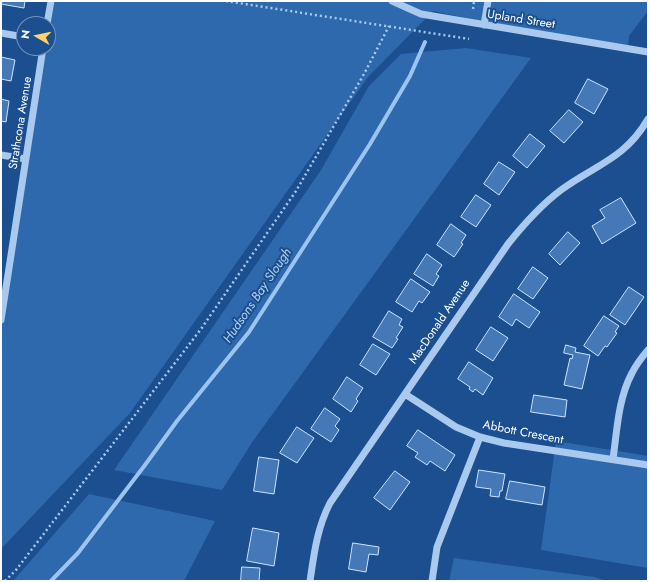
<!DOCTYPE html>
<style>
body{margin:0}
#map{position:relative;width:649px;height:582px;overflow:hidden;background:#1b4f8f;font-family:Jost,sans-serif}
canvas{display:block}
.frame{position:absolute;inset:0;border:2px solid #fff;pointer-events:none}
.north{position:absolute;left:16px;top:16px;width:40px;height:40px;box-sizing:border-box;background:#1b4f8f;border:1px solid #7695bc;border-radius:50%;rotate:279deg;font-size:11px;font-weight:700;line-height:16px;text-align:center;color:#fff}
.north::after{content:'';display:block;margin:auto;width:14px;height:18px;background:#ffd166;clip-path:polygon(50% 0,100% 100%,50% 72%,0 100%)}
</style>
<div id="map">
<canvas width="649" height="582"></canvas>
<div class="frame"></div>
<div class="north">N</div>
</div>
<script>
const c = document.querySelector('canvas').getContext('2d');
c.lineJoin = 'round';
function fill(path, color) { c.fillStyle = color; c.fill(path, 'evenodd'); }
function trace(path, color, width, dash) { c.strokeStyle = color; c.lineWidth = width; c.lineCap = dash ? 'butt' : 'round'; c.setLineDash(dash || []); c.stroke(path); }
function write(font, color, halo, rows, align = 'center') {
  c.font = font + ' Jost,sans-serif'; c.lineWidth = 4; c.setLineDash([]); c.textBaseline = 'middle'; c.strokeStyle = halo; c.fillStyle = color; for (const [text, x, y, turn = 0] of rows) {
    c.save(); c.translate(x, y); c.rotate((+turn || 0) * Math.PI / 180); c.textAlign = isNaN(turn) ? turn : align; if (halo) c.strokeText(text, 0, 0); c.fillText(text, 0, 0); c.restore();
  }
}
fill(new Path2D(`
 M48,1H648V11L629,36L628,49L559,37L433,11L368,77L130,413L1,549V322L41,48H48Z
 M466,48L531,58L253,441L222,490L114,470L321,170L369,86L401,54Z
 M556,441L648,456V568L541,550Z
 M89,494L215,521L184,581H13Z
 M454,558L594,577L607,581H449Z`), '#2e69ad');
trace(new Path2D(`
 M51,581L78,553L145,465L177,421L249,332L370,144L410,76L425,42`), '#9cc4f0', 4);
const building = new Path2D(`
 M1,1H25L24,8L1,4Z
 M1,57L15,60L11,81L1,79Z
 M588,79L608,89L594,114L575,103Z
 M1,99L9,101L6,122L1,121Z
 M569,110L583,122L564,143L550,131Z
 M530,134L545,146L527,168L513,156Z
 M499,162L515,172L499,195L484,184Z
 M476,195L491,205L476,227L461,217Z
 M621,198L636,223L602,244L592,226L605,218L600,210Z
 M451,224L466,235L461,243L463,244L454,257L437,245Z
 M568,232L580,243L560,265L549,254Z
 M427,254L442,265L436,274L439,276L433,286L414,274Z
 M533,267L548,278L533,299L518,289Z
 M411,279L430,292L422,303L419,301L412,312L396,302Z
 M629,287L644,297L625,325L610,315Z
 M514,294L540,312L529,328L516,319L512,326L499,317Z
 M389,311L402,319L399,325L403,327L396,338L398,339L392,348L373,337Z
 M604,316L619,326L615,332L617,333L607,347L605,346L598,356L584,346Z
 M491,327L508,338L493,361L476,350Z
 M373,344L390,354L376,375L360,365Z
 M566,345L576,348L575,352L590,355L582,389L564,385L570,358L572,359L573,355L564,353Z
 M469,362L493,378L483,395L475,389L473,392L469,389L470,387L458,379Z
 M347,377L363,388L356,399L358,401L351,412L333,399Z
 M534,395L567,400L565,417L531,412Z
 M325,408L340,419L335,426L339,430L331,442L311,429Z
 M297,427L314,438L297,463L280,453Z
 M418,430L455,455L445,471L430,461L427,465L415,457L418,453L407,446Z
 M259,457L279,460L274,494L254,491Z
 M479,470L505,474L502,491H500L499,497L490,496L491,489L476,487Z
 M395,471L410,482L390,510L374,498Z
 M510,481L545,487L542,505L506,499Z
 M253,528L279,533L274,566L247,561Z
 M353,543L379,547L378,555L369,554L366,572L349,569Z
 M242,567L260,568L259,581H241Z`);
fill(building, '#4478b7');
trace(building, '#cfe3fa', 1);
trace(new Path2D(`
 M226,1L469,39
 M473,9L474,1
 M5,581L16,570L201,329L296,191L364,74L389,26`), '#a9c9ee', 2.5, [2, 3]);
trace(new Path2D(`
 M392,1L421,14L648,52
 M47,24L51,1
 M484,25L488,1
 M1,33L24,37
 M1,155L26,159
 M1,320L43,48
 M405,394L456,427L480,437L504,443L648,465
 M613,459C617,431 618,399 632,373C636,365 642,357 648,350
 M310,581C314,554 317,528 330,503L508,244C524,224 541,205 561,190C595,165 625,159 648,119
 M432,581L437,547L480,437`), '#a9c9ee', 7);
write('12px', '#fff', '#1b4f8f', [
 ["Upland Street",521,20,9],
 ["Strathcona Avenue",21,123,-81],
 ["MacDonald Avenue",440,322,-56],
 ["Abbott Crescent",523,433,11]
]);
write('italic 13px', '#b5d3f5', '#1b4f8f', [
 ["Hudsons Bay Slough",258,296,-56]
]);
</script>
